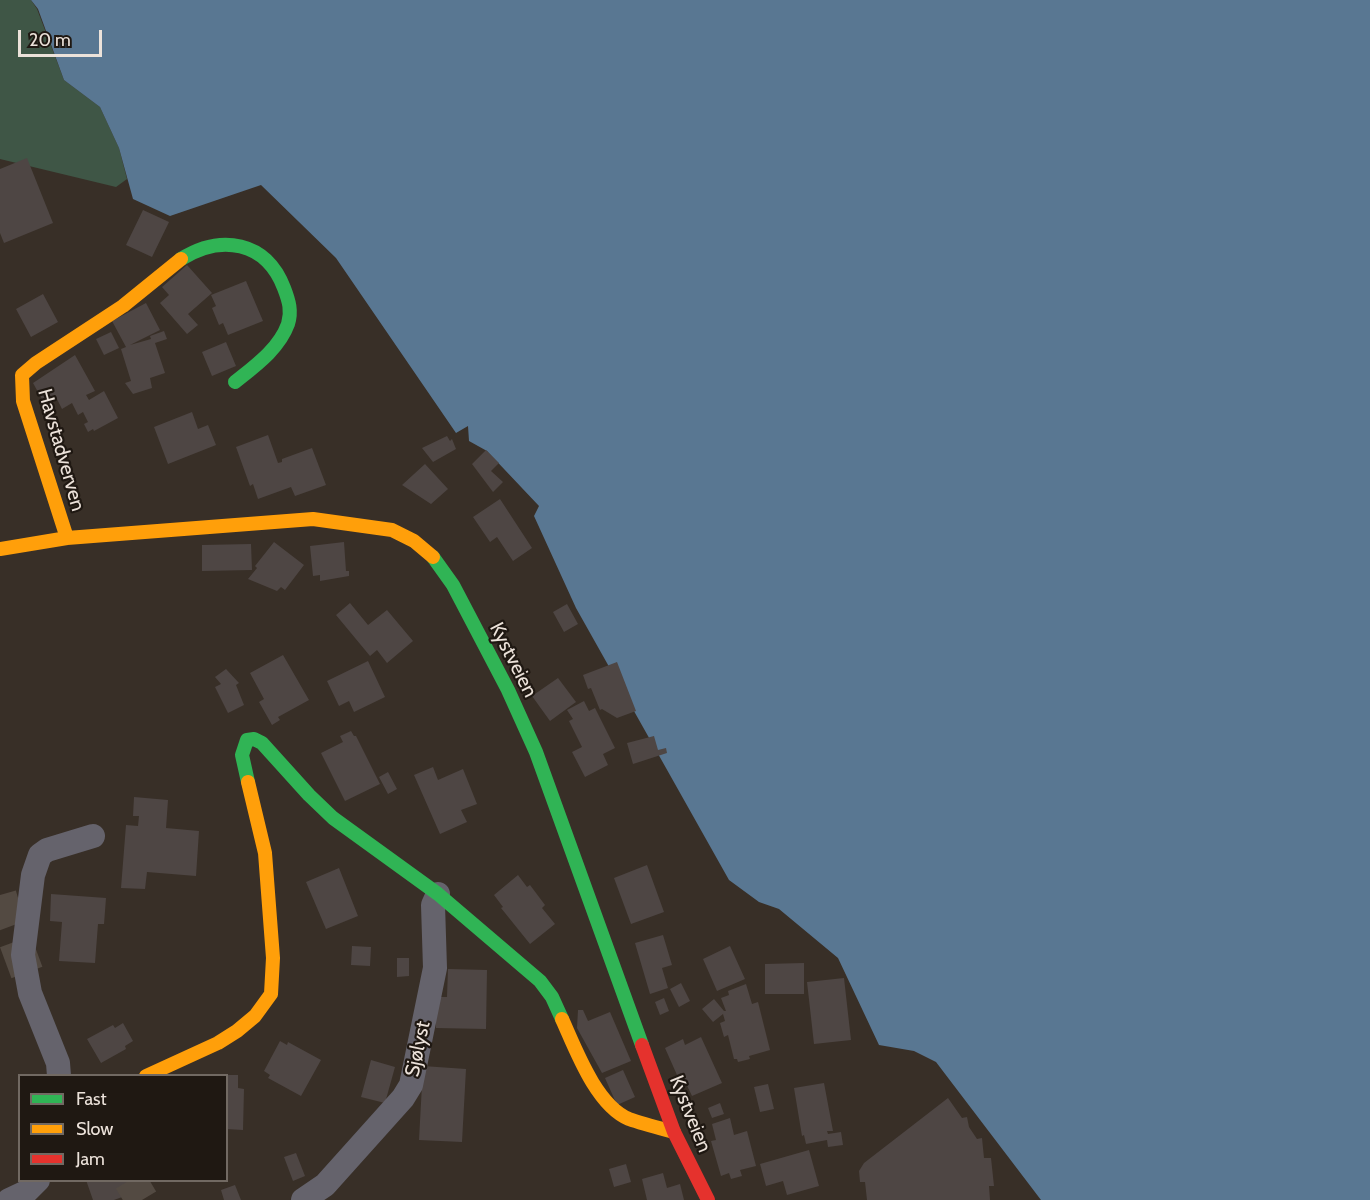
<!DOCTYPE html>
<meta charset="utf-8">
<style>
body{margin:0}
#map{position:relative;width:1370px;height:1200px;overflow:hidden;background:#382f27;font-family:Cabin,sans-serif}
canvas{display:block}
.legend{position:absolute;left:18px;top:1074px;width:210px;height:108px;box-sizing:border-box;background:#1f1812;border:2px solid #716962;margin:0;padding:8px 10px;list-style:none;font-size:18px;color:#ece2da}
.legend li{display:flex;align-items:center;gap:12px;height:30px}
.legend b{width:30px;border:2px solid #716962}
.scale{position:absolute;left:18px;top:30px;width:84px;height:27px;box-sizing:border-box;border:3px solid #ece2da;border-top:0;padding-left:8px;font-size:18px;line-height:21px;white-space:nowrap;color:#ece2da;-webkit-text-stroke:4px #1f1812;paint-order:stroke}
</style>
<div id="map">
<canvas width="1370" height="1200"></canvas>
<ul class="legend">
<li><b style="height:8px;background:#30b455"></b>Fast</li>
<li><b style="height:8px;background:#ff9f0a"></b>Slow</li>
<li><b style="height:8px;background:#e5322d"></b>Jam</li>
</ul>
<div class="scale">20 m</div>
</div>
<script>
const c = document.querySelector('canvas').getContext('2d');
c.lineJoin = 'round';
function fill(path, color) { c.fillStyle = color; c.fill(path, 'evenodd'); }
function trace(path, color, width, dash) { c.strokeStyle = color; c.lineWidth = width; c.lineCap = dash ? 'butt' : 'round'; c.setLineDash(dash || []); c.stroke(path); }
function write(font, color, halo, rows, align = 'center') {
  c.font = font + ' Cabin,sans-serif'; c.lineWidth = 4.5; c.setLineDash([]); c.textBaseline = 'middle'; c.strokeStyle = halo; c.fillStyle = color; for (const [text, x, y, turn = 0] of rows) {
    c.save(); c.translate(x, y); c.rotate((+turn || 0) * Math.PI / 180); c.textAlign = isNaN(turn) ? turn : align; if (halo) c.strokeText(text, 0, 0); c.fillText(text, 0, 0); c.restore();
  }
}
fill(new Path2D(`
 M0,0H31L37,9L64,80L100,107L119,148L127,179L116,187L0,159Z`), '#3f5646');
fill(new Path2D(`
 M31,0H1370V1200H1041L936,1062L914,1051L879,1045L838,958L779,909L759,902L729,880L576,608L534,516L539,506L487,451L469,441L468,426L456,433L336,258L261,185L170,216L133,199L119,148L100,107L64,80L38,9Z`), '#597792');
fill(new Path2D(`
 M27,158L53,223L4,243L0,233V169Z
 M143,210L169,222L152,257L126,245Z
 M187,265L212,293L188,314L198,325L187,334L160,303L169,295L162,287Z
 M246,281L263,321L228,335L223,323L219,325L212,308L216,306L211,295Z
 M43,294L58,322L31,337L16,309Z
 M146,303L160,330L130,345L151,339L150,336L164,331L167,339L155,343L165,373L150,378L152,388L133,394L125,383L131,381L121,349L126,347L112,321Z
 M111,332L119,348L104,355L96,339Z
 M226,342L236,366L212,376L202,352Z
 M75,355L95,391L86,395L89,400L104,391L118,418L94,431L93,429L88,432L84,424L88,422L83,412L78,415L72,403L62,409L55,395L43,401L33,383Z
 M192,412L198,429L208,425L216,445L168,464L154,427Z
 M268,435L278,463L282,462V459L312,448L326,485L295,496L291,487L258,499L253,484L250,486L236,447Z
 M447,436L450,441L452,439L456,449L433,462L422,448Z
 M486,450L499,463L491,471L503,482L493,492L472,464Z
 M425,464L448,489L431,504L402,485Z
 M500,499L532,548L513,561L497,537L490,542L473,517Z
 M274,542L304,565L285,590L281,587L277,591L248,579L257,568L255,566Z
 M344,542L346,571H349V576L320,581V575L313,576L310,546Z
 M251,544L252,570L202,571V545Z
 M350,603L368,625L387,610L413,641L387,663L377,650L370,656L336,615Z
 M567,604L578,624L564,632L553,612Z
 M283,655L309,700L278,717L280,720L272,725L259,702L264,699L250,673Z
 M368,661L385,697L354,712L349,701L339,706L327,681Z
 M617,662L636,711L617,718L602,709L600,710L591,688L588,689L583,675Z
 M226,669L239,683L236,685L244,705L228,713L215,687L221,684L215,677Z
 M558,678L576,702L550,721L532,696Z
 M584,701L589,711L595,708L615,748L603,754L608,765L585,777L572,752L582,747L569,721L573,719L567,710Z
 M351,731L354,736H356L380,784L345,801L321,753L343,742L340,736Z
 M654,736L658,750L666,748L667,753L633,764L627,743Z
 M433,767L438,780L463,769L477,804L461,810L467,822L440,834L414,775Z
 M388,772L397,789L388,794L379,777Z
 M134,797L168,800L166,828L199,831L196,876L147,872L145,889L121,888L126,825L138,826L139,816H133Z
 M647,865L664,912L631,924L614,878Z
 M339,868L358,916L326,929L306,882Z
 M518,875L527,887L530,885L545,905L542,908L555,924L530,944L501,908L503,907L494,895Z
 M51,894L106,898L104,924H98L95,963L59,961L62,922L50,921Z
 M663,935L672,965L662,968L668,988L650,994L635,943Z
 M352,946L371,947L370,966L351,965Z
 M730,946L745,979L717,991L703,959Z
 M397,958H409V976L397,977Z
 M804,963V994H765V964Z
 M448,969L487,970L486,1029L436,1028V997H447Z
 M844,978L851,1040L814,1044L807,982Z
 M681,983L690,1001L679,1007L670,989Z
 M746,984L752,1004L758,1002L770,1050L749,1056L750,1059L738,1062L737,1059H734L728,1035L724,1037L720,1023L725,1021L723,1014L713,1022L702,1009L714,999L724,1011H726L721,998L729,995L728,991Z
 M664,998L669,1011L660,1015L655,1002Z
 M578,1010H583L588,1021L610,1012L631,1061L602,1073L577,1028Z
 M123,1023L133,1041L125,1046L126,1049L101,1063L87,1039L113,1025L115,1028Z
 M701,1037L722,1083L692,1096L681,1073L677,1075L665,1048L683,1039L685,1045Z
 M280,1041L287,1045L288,1042L321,1060L301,1096L268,1078L270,1075L264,1071Z
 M371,1060L395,1067L385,1103L361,1097Z
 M423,1066L466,1069L462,1142L419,1140Z
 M623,1070L635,1097L617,1105L605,1078Z
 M226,1075H238V1088L244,1089L243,1130L226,1129Z
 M824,1083L833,1131H827L828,1134L841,1132L843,1145L828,1147L827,1140L806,1144L804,1135L802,1136L794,1088Z
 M768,1084L774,1109L760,1112L754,1087Z
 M948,1098L962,1118L967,1117L969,1127L977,1139L982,1138L984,1158H991L994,1186H989L990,1200H867L865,1182H860L859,1171L864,1163Z
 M720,1103L724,1114L712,1118L708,1108Z
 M730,1118L734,1135L747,1131L756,1166L740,1170L742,1176L731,1179L729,1173L721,1176L711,1141L716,1140L712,1124Z
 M809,1150L819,1186L787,1195L783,1181L766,1186L760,1164Z
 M296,1153L305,1176L293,1181L284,1157Z
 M626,1164L631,1182L614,1187L609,1169Z
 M663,1173L667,1188L680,1184L684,1200H647L642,1179Z
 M86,1180H134L136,1185L134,1186L136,1192L114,1200H93Z
 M235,1185L241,1200H224L221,1190Z`), '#4e4644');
trace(new Path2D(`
 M0,895L6,916L29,978
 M130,1180L142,1200`), '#534a42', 33, [33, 16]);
trace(new Path2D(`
 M59,1076L58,1063L30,993L23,955L33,875L40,855L47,850L93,836
 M9,1200L26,1192L38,1180
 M303,1200L325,1185L403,1098L411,1085L435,968L433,905L438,894`), '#65636c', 24);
trace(new Path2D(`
 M181,259C221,234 266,241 284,288C289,301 292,311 288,324C279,349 255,366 235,382
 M433,557L453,585L508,690L536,752L642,1045
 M248,782L242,755L247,740L254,739L262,743L309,795L333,818L438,894L540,981L552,997L562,1019`), '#30b455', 14);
trace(new Path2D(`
 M67,538L23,401L22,375L36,363L123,306L181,259
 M0,549L67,538L313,519L392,530L414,541L433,557
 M562,1019C576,1050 596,1105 629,1119C643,1124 659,1128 674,1132
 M146,1076L218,1043L237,1031L255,1016L271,994L273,958L265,853L248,782`), '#ff9f0a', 14);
trace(new Path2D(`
 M642,1045L674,1132L708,1200`), '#e5322d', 14);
write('20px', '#ece2da', '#1f1812', [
 ["Havstadverven",61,450,74],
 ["Kystveien",513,660,63],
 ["Sjølyst",418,1049,-78],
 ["Kystveien",690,1114,68]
]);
</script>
